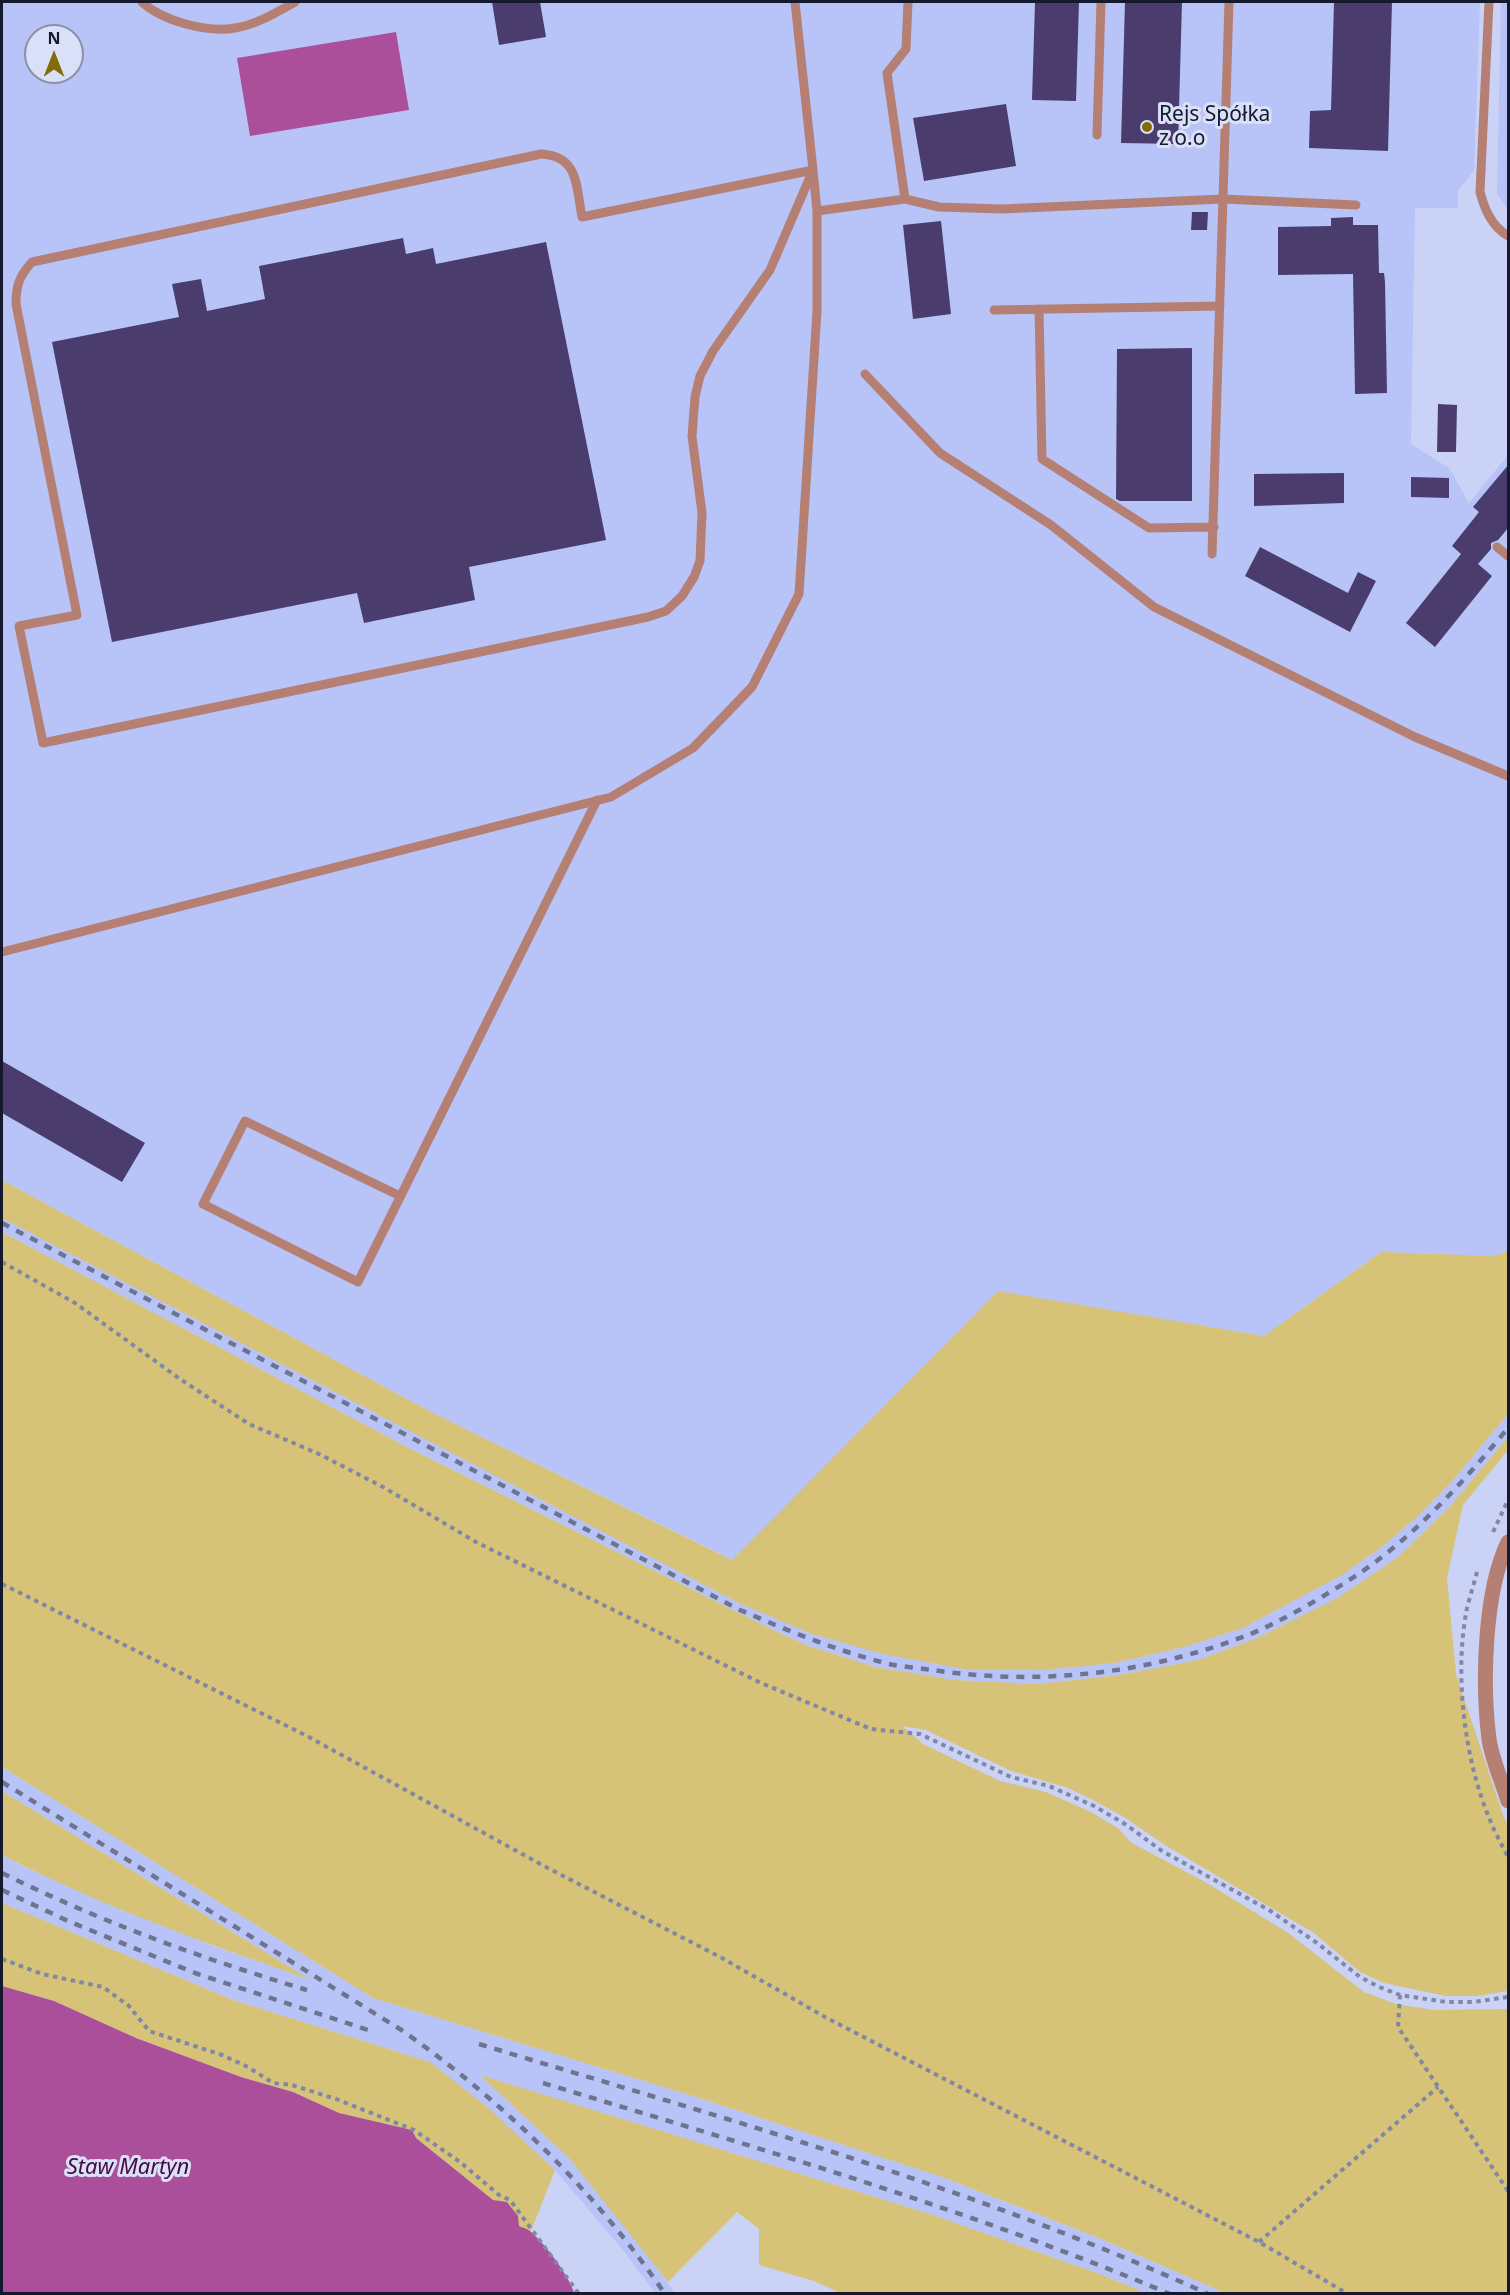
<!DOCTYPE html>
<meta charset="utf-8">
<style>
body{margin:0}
#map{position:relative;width:1510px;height:2295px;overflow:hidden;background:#cad2f5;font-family:"Noto Sans",sans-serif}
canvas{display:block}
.frame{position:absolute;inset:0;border:3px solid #15192d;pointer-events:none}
.north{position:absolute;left:24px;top:24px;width:60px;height:60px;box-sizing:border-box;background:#dae0f7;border:2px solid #8b90a6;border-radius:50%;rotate:0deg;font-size:16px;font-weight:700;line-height:24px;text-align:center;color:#15192d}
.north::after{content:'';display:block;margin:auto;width:21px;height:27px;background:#826c08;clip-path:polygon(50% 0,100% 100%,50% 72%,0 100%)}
</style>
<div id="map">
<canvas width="1510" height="2295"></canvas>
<div class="frame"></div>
<div class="north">N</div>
</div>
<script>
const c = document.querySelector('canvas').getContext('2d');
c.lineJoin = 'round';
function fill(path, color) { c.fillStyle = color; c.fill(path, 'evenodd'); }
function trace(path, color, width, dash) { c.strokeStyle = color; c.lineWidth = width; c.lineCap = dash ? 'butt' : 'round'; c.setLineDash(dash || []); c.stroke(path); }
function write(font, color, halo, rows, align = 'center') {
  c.font = font + ' "Noto Sans",sans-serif'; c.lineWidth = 6; c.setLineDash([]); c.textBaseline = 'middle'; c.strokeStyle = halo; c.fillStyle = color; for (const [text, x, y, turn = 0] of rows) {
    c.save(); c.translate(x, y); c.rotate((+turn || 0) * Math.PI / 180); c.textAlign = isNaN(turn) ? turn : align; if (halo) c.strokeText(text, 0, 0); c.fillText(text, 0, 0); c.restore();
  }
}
fill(new Path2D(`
 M2,2H1480L1474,171L1458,190V208H1415L1411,444L1449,468L1469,503L1508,455V1251L1494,1256L1381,1252L1264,1336L998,1292L733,1560L433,1413L2,1180ZM36,36H72V72H36Z
 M1501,2H1508V210L1497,194Z
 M2,1217L964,1669L1042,1670L1115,1663L1184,1647L1243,1628L1341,1575L1383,1546L1418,1516L1454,1479L1508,1414V1437L1451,1505L1398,1557L1340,1597L1257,1638L1198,1660L1119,1675L1037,1684L955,1680L875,1667L806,1645L765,1626L409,1448L2,1232Z
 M2,1767L373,1998L696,2097L942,2177L1099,2238L1225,2293H1146L1097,2273L930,2214L481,2076L570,2159L637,2241L675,2293H655L623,2250L555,2170L430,2062L233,2000L2,1903V1855L24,1867L213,1946L308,1978L2,1791Z`), '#b8c4f7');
fill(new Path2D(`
 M2,1180L433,1413L732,1560L998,1291L1264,1336L1381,1252L1494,1256L1508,1251V1414L1454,1479L1418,1516L1383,1546L1342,1575L1243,1628L1184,1647L1115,1663L1042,1670L964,1669L883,1654L812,1634L741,1604L2,1218Z
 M2,1232L409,1448L765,1626L806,1645L875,1667L955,1680L1037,1684L1119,1675L1198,1660L1257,1638L1339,1597L1398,1557L1451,1505L1508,1437V1450L1463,1505L1447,1578L1456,1674L1502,1812L1508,1825V1991L1477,1996H1446L1384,1983L1360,1972L1314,1933L1165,1845L1124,1817L1095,1801L1068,1788L1011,1771L926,1730L902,1726L923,1744L1000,1781L1046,1792L1091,1812L1119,1829L1132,1843L1205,1882L1287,1932L1364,1992L1396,2004L1434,2010L1508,2009V2293H1225L1099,2238L942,2177L696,2097L373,1998L2,1767Z
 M2,1791L311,1980C205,1943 101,1906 2,1855Z
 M2,1903L233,2000L430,2062L486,2106L555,2170L531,2231L519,2226L507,2203L493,2200L416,2138L412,2130L339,2113L293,2092L241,2077L136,2038L54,2001L2,1986Z
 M480,2075L930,2214L1097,2273L1146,2293H840L814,2281L759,2265V2229L737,2212L668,2282L570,2159Z`), '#d7c378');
fill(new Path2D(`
 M396,32L409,110L250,136L237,58Z
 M2,1986L54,2001L136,2038L241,2077L293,2092L339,2113L412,2130L416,2138L493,2200L507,2202L518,2216L519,2226C524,2228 529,2229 532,2233C545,2244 570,2277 574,2293H2Z`), '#ac4f9b');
fill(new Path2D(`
 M492,2H540L546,37L499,45Z
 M1035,2H1079L1076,101L1032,100Z
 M1125,2H1182L1178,144L1121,143Z
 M1334,2H1392L1388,151L1309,148L1310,111L1331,110Z
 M1006,104L1016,166L924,181L913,118Z
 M1192,212H1208L1207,230H1191Z
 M1353,217V225H1378L1379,273H1384L1385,282L1387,393L1355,394L1353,274L1278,275V227L1331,226V218Z
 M941,221L951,314L913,319L903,225Z
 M403,238L406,254L433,248L436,264L546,242L606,540L469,567L475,600L364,623L357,593L112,642L52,342L179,317L172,284L201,279L207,311L265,299L259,266Z
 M1192,348V501H1120L1116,499L1117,349Z
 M1438,404L1457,405L1456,452H1437Z
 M1509,464V527L1498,540L1491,543V549L1478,564L1492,576L1435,647L1406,623L1461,554L1452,546L1479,512L1473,507Z
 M1344,473V503L1254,506V474Z
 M1411,477L1449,478V498L1411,497Z
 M1260,547L1348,593L1358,572L1376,581L1350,632L1245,576Z
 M2,1061L145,1143L122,1182L2,1113Z`), '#4a3d6e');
trace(new Path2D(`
 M2,1262L75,1303L180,1379L249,1424L319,1454L383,1487L476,1542L761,1683L871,1729L920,1734L1011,1777L1049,1786L1094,1806L1125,1824L1162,1851L1269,1910L1317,1943L1360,1977L1379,1987L1400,1995L1446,2002H1473L1508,1997
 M1493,1532L1508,1500
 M1477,1572C1474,1584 1470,1596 1467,1608C1454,1673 1464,1759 1490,1820C1495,1833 1502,1845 1508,1857
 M2,1584L307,1736L544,1866L722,1958L825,2017L1259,2242L1348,2294
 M2,1959L42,1974L103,1987L129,2006L149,2031L222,2055L248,2067L273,2083L292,2085L336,2099L414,2130L460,2162L499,2195L510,2200L579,2294
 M1400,1995L1398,2027L1508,2191
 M1259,2242L1438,2087`), '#8187a4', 4, [4.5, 4.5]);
trace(new Path2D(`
 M142,2C162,21 208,33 235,28C256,25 277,12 295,2
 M908,2L906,49L887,73L905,199L939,207L1002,209L1223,199L1356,205
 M1489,2L1480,192C1485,211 1492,226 1508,236
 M1097,135L1101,2
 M817,211L905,199
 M1039,309L1042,459L1149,528L1214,527
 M994,310L1220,306
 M865,374L940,453L1051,525L1154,607L1415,737L1508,776
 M1497,547L1508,556
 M1212,554L1229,2
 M2,952L611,797L693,748L752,687L799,594L817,311V211L813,170L582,217C576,186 579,156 541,154L32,262C19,276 16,286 16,304L77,615L19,626L43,743L648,617L666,611L682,596L694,577L700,561L702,513L692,436L695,397L700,376L713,351L770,270L813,170L795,2
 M400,1196L245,1121L203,1204L358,1282L597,800`), '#b58073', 9);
trace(new Path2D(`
 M1508,1542C1484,1592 1482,1684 1489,1739C1492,1760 1502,1781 1508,1801`), '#b58073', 15);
trace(new Path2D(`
 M2,1223L740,1610C789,1631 837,1651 889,1664C903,1667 919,1668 933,1670C1037,1686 1147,1674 1245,1636C1280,1623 1328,1594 1360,1573C1417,1534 1464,1481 1508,1428
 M2,1782L403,2031C505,2103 594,2190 665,2294
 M2,1873C99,1921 203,1959 307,1990
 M2,1890L68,1921L195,1973L371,2031
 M479,2044C725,2119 974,2187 1208,2294
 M543,2083C754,2147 966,2208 1170,2294`), '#6e7490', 4.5, [8, 8]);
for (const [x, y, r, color] of [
 [1147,127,6,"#826c08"]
]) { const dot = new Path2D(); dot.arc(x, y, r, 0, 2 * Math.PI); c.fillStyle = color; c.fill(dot); trace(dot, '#dae0f7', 2); }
write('21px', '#15192d', '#dae0f7', [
 ["Rejs Spółka",1159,115],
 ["z o.o",1159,139]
], 'left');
write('italic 22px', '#480b3f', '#dae0f7', [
 ["Staw Martyn",128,2168]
]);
</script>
